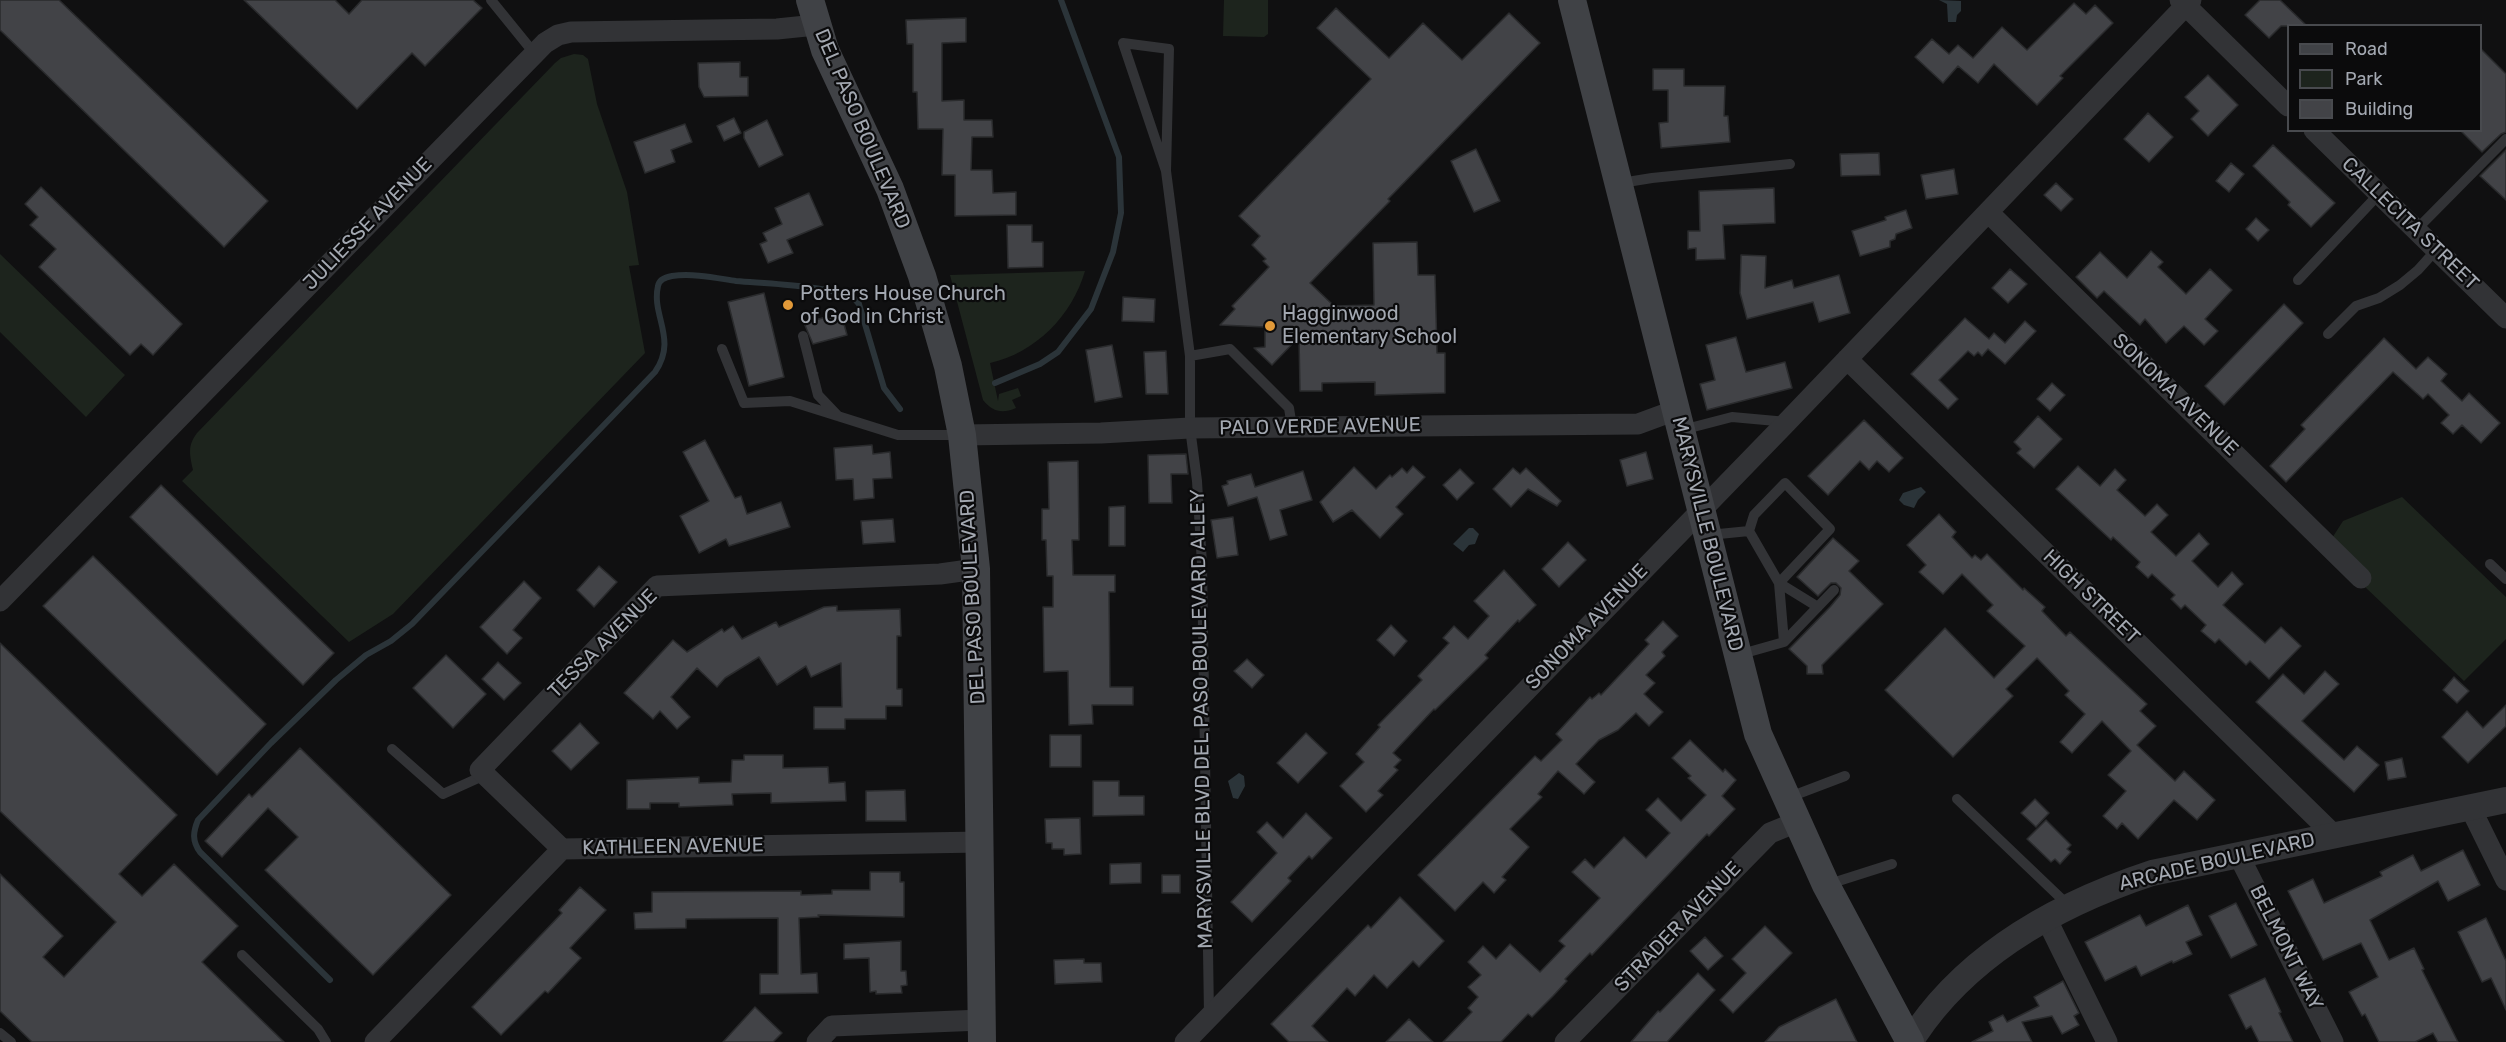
<!DOCTYPE html>
<style>
body{margin:0}
#map{position:relative;width:2506px;height:1042px;overflow:hidden;background:#101011;font-family:Rubik,sans-serif}
canvas{display:block}
.legend{position:absolute;left:2287px;top:24px;width:195px;height:108px;box-sizing:border-box;background:#0b0b0c;border:2px solid #484a4e;margin:0;padding:8px 10px;list-style:none;font-size:18px;color:#a3a8b1}
.legend li{display:flex;align-items:center;gap:12px;height:30px}
.legend b{width:30px;border:2px solid #484a4e}
</style>
<div id="map">
<canvas width="2506" height="1042"></canvas>
<ul class="legend">
<li><b style="height:8px;background:#404246"></b>Road</li>
<li><b style="height:16px;background:#1d241d"></b>Park</li>
<li><b style="height:16px;background:#424347"></b>Building</li>
</ul>
</div>
<script>
const c = document.querySelector('canvas').getContext('2d');
c.lineJoin = 'round';
function fill(path, color) { c.fillStyle = color; c.fill(path, 'evenodd'); }
function trace(path, color, width, dash) { c.strokeStyle = color; c.lineWidth = width; c.lineCap = dash ? 'butt' : 'round'; c.setLineDash(dash || []); c.stroke(path); }
function write(font, color, halo, rows, align = 'center') {
  c.font = font + ' Rubik,sans-serif'; c.lineWidth = 4.5; c.setLineDash([]); c.textBaseline = 'middle'; c.strokeStyle = halo; c.fillStyle = color; for (const [text, x, y, turn = 0] of rows) {
    c.save(); c.translate(x, y); c.rotate((+turn || 0) * Math.PI / 180); c.textAlign = isNaN(turn) ? turn : align; if (halo) c.strokeText(text, 0, 0); c.fillText(text, 0, 0); c.restore();
  }
}
fill(new Path2D(`
 M1224,0H1268V34L1264,37L1223,36Z
 M574,54L583,55L588,59L597,104L627,192L639,265L629,266L645,353L393,614L349,642L182,481L193,470C190,455 187,446 197,433L555,63L561,58Z
 M0,254L125,375L86,417L0,332Z
 M1085,271C1072,316 1035,353 990,363L998,401L999,394L1018,388L1021,396L1012,400L1016,408C1002,414 993,412 983,400L950,275Z
 M2402,497L2506,597V639L2464,681L2325,549L2343,521Z`), '#1d241d');
fill(new Path2D(`
 M1939,0L1961,1V11L1957,15L1956,22H1948L1947,4Z
 M1921,487L1926,492L1918,500L1914,508L1904,505L1899,500L1903,493Z
 M1469,528H1473L1479,534L1475,544L1469,545L1463,552L1453,544Z
 M1239,773L1244,776L1245,786L1238,799L1233,798L1228,781Z`), '#2b3439');
trace(new Path2D(`
 M995,383L1040,364L1058,352L1091,309L1113,252L1121,213L1119,157L1061,0
 M330,980L200,852C192,841 193,832 198,820L271,743L336,680L366,655L391,641L412,624L655,372C678,339 651,316 658,286C659,280 666,277 672,276C693,273 716,278 736,281C774,284 815,285 852,296L859,304L884,388L900,409`), '#2b3439', 6);
const building = new Path2D(`
 M0,0H59L268,201L224,247L0,30Z
 M244,0H335L349,14L362,0H473L482,8L425,66L412,53L357,109Z
 M2260,0H2280L2307,26H2281L2269,38L2245,15Z
 M2074,3L2086,14L2095,5L2113,23L2060,76L2063,78L2037,105L1994,64L1978,83L1958,66L1943,83L1915,57L1932,39L1949,54L1958,45L1973,58L2002,27L2027,50Z
 M1336,8L1389,58L1423,23L1462,60L1509,13L1540,43L1388,199L1390,201L1310,283L1334,306L1374,305L1373,243L1417,242L1418,275H1435L1437,353H1445V393L1375,395V382L1322,383V391H1300L1299,337L1272,365L1254,348L1265,347V327L1220,325L1235,309L1232,306L1269,267L1263,261L1266,259L1252,245L1260,236L1239,216L1371,79L1317,28Z
 M966,18V42L942,43V101L964,100V120H992L993,137H972L971,170H992L993,193L1016,192V215L955,216V175H942L943,129H918L917,92H913V44H907L906,20Z
 M2481,49L2506,74V132L2501,134L2482,152L2460,130H2481Z
 M740,62V77H748V96L704,97L699,87L698,63Z
 M1653,69H1684V86H1725L1724,116H1728L1730,142L1661,148L1659,123L1668,122V90H1653Z
 M2208,75L2238,105L2208,136L2191,119L2199,111L2185,97Z
 M2148,113L2173,137L2149,162L2124,139Z
 M734,118L741,133L724,141L717,126Z
 M767,120L783,155L759,167L744,138V132Z
 M685,124L692,142L671,150L675,162L645,173L634,142Z
 M2273,145L2335,203L2311,227L2288,205L2290,202L2253,166Z
 M1476,149L1500,201L1474,212L1451,161Z
 M2506,150V200L2480,176Z
 M1879,153L1880,175L1841,176L1840,154Z
 M2231,163L2244,174L2229,192L2216,181Z
 M1954,169L1958,194L1926,199L1921,175Z
 M2056,183L2073,199L2061,211L2044,195Z
 M41,187L182,324L153,355L141,344L130,355L39,267L56,249L30,225L38,217L25,204Z
 M1774,188L1775,223L1723,225L1725,259L1696,260V248L1688,249V231H1700L1699,191Z
 M809,193L823,225L787,240L793,253L768,263L760,244L767,241L763,233L782,224L775,208Z
 M1906,210L1912,228L1896,234L1895,239L1890,241V247L1860,256L1852,231L1886,220L1885,217Z
 M2256,218L2269,230L2258,241L2246,229Z
 M1007,225H1032V242H1043V267L1008,268Z
 M2151,251L2163,262L2158,267L2186,294L2210,269L2232,290L2205,319L2218,331L2204,345L2184,326L2166,343L2145,319L2140,325L2104,291L2097,298L2076,277L2100,252L2127,278Z
 M1741,255L1766,256L1765,288L1792,280L1794,288L1839,275L1850,313L1819,322L1813,302L1747,319L1740,293Z
 M2010,269L2027,284L2008,303L1992,288Z
 M764,293L784,377L749,386L728,302Z
 M1123,297L1155,299L1154,322L1122,321Z
 M2284,304L2303,323L2224,405L2205,386Z
 M841,313L847,335L813,344L804,323Z
 M1965,318L1989,339L1994,333L2005,343L2025,321L2036,331L2005,364L1988,349L1982,356L1978,352L1974,356L1968,351L1939,380L1958,399L1948,409L1911,374Z
 M1736,337L1746,372L1785,362L1792,388L1707,410L1700,384L1715,380L1706,345Z
 M2384,338L2416,369L2428,357L2447,374L2441,381L2462,401L2469,393L2500,423L2481,443L2462,425L2453,434L2441,423L2449,415L2428,394L2423,399L2393,372L2286,482L2270,466L2305,429L2301,425Z
 M1112,345L1122,397L1095,402L1086,350Z
 M1166,351L1168,394H1146L1144,352Z
 M2052,383L2065,395L2050,411L2037,399Z
 M2038,416L2062,439L2034,468L2017,453L2021,449L2014,442Z
 M1864,420L1903,458L1889,472L1877,461L1869,470L1860,461L1828,495L1808,476Z
 M705,440L735,498L741,496L747,514L781,502L790,527L729,546L726,539L699,553L680,516L709,501L683,452Z
 M872,445L873,454L890,452L892,478L873,479L874,498L854,500L853,479L836,480L834,448Z
 M1646,452L1653,479L1627,486L1620,460Z
 M1186,454L1188,474H1171L1172,503H1149L1148,455Z
 M1078,461L1079,540H1072L1073,575H1115V592H1109L1110,687H1133V705H1092L1093,724L1069,725L1068,671L1044,672L1043,607H1053V576H1047L1046,540H1042V509H1049L1048,462Z
 M1413,466L1425,477L1396,507L1403,514L1380,538L1352,510L1333,522L1320,502L1354,467L1376,489L1390,475L1392,477L1402,468L1407,473Z
 M2078,466L2100,486L2115,469L2126,480L2117,490L2145,516L2157,504L2168,515L2151,532L2176,556L2199,533L2209,544L2192,561L2218,587L2232,572L2243,584L2223,605L2265,643L2281,627L2301,646L2269,679L2250,661L2246,665L2219,639L2215,643L2201,631L2206,625L2185,605L2181,609L2171,599L2175,595L2152,574L2148,578L2136,567L2140,562L2113,537L2111,540L2056,489Z
 M1513,468L1520,474L1526,468L1561,501L1557,506L1528,489L1511,507L1493,489Z
 M1460,469L1474,483L1457,500L1443,485Z
 M1303,471L1312,500L1280,510L1287,535L1270,540L1257,497L1228,506L1222,486L1228,484L1227,481L1251,474L1255,487Z
 M161,485L334,653L303,685L130,517Z
 M1125,506V546H1109V507Z
 M1939,514L1956,532L1952,537L1972,558L1975,555L1981,560L1987,554L2023,590L2024,588L2045,607L2042,611L2066,636L2070,632L2147,704L2140,711L2156,726L2137,745L2175,781L2184,771L2215,800L2197,820L2174,800L2138,839L2122,823L2117,829L2103,816L2126,791L2108,775L2131,751L2102,721L2072,753L2060,742L2085,714L2065,695L2069,691L2037,658L2006,689L2013,696L1953,757L1885,690L1945,628L1994,678L2025,646L1987,611L1993,605L1962,574L1943,594L1919,572L1926,565L1907,545Z
 M1233,517L1238,555L1217,558L1211,520Z
 M893,519L895,542L863,544L861,521Z
 M1833,538L1859,561L1849,571L1883,604L1822,665L1823,674H1807V666L1789,649L1830,607L1840,595L1841,588L1836,583H1831L1818,596L1797,577Z
 M1568,542L1586,560L1559,587L1542,569Z
 M93,556L266,724L217,775L43,606Z
 M599,566L617,582L594,607L577,590Z
 M1504,570L1536,605L1519,622L1518,620L1485,655L1488,658L1478,668L1435,710L1434,709L1393,753L1401,760L1394,767L1398,770L1378,791L1383,795L1366,812L1340,786L1364,762L1356,754L1380,727L1378,725L1422,680L1418,676L1449,643L1443,638L1454,626L1468,639L1489,616L1474,601Z
 M524,581L541,598L513,630L522,638L507,654L480,627Z
 M837,606V611L900,609L901,636H897V689H902V706H886V719H845V729H814V707H842L841,663L811,677L806,666L777,685L759,657L725,678L717,687L697,668L671,697L690,717L677,729L660,711L653,719L624,693L673,640L687,652L722,629L724,632L733,626L742,639L776,622L779,627L824,607Z
 M1663,621L1678,636L1662,652L1665,656L1646,675L1655,683L1644,694L1663,712L1649,726L1636,713L1618,730L1599,740L1576,764L1595,782L1584,794L1558,771L1538,794L1542,797L1510,829L1529,847L1502,877L1506,880L1494,893L1483,882L1455,911L1418,875L1535,756L1541,761L1562,740L1556,734L1590,697L1592,699L1599,693L1601,695L1649,644L1645,640Z
 M1391,625L1407,641L1394,656L1377,640Z
 M0,643L177,815L119,874L142,896L174,864L238,926L202,962L284,1042H32L0,1011V874L63,936L43,957L64,977L116,922L0,811Z
 M446,655L486,694L453,728L413,688Z
 M1247,659L1264,675L1252,688L1234,671Z
 M498,662L521,683L504,700L482,679Z
 M2325,671L2339,684L2302,721L2344,760L2357,746L2379,765L2354,792L2256,702L2283,674L2304,694Z
 M2454,677L2469,691L2457,703L2443,690Z
 M2506,705V726L2468,763L2442,737L2467,711L2483,728Z
 M580,723L599,743L571,770L552,751Z
 M1306,733L1327,753L1298,783L1277,763Z
 M1050,735H1081V767H1050Z
 M1690,740L1723,772L1725,769L1736,780L1722,796L1735,809L1709,836L1707,834L1592,955L1590,953L1565,979L1567,981L1553,996L1532,1017L1528,1014L1501,1042H1443L1472,1012L1468,1008L1478,997L1468,987L1481,975L1468,962L1483,946L1496,959L1510,944L1540,972L1565,946L1559,941L1600,898L1572,872L1585,859L1594,868L1624,837L1646,858L1670,833L1646,810L1658,798L1681,821L1706,795L1688,778L1691,776L1672,758Z
 M300,748L451,895L373,975L265,870L298,837L268,808L222,857L205,841L249,794L252,797Z
 M744,755H783V768L828,767L829,783L845,782L846,801L771,803V793L732,794L733,805L679,807V803H650V809H627V780L699,777V783L731,782L732,760H744Z
 M2402,758L2406,777L2388,780L2385,762Z
 M1093,781H1119V796H1144V815L1093,816Z
 M905,790L906,821H866V791Z
 M2035,799L2049,813L2036,827L2021,813Z
 M1306,813L1332,838L1312,859L1309,856L1288,878L1291,881L1252,922L1231,902L1277,853L1257,832L1267,822L1283,838Z
 M1080,818L1081,854L1064,855V849H1052V843H1046L1045,819Z
 M2046,820L2071,845L2067,849L2071,852L2060,864L2055,859L2051,862L2027,839Z
 M2463,850L2480,885L2448,901L2438,881L2370,920L2389,960L2414,948L2424,969L2422,970L2458,1042H2438L2433,1033L2415,1042H2379L2365,1014L2362,1016L2349,992L2378,977L2361,943L2323,960L2288,891L2313,879L2324,903L2382,876L2380,872L2413,855L2421,871Z
 M1141,863V883L1110,884V864Z
 M870,872H900V882H904V917L818,915L819,917L799,918L801,974L817,973L818,993L760,994V974H778V918L686,919V928L635,929L634,913L652,912V892L801,891V895L832,894V890H870Z
 M1162,875H1180V893H1162Z
 M580,887L606,910L570,948L581,958L548,993L545,991L501,1035L472,1007L562,913L559,910Z
 M1400,897L1444,941L1419,967L1413,961L1387,988L1374,975L1355,996L1347,988L1312,1026L1328,1042H1289L1271,1024L1368,925L1371,928Z
 M2236,903L2257,945L2231,958L2209,916Z
 M2188,905L2202,935L2186,942L2192,954L2173,963L2172,961L2141,976L2136,966L2105,981L2085,942L2140,915L2146,926Z
 M2486,918L2506,961V1010L2491,978L2482,982L2458,932Z
 M1765,926L1792,953L1733,1013L1720,1000L1746,973L1732,959Z
 M1705,937L1723,956L1708,970L1690,951Z
 M901,941V971H906L907,985L901,986L902,993L876,994V991L870,992L869,958L844,959V944Z
 M1084,959V963H1101L1102,982L1055,984L1054,960Z
 M1698,973L1715,990L1667,1042H1631L1658,1011L1660,1012Z
 M2265,978L2281,1012L2279,1013L2293,1042H2259L2251,1026L2246,1029L2229,995Z
 M2063,981L2079,1013L2074,1016L2079,1025L2062,1034L2052,1016L2022,1022L2032,1042H1972L1993,1031L1989,1022L2003,1015L2007,1022L2039,1006L2034,997Z
 M1836,999L1857,1042H1765L1779,1027Z
 M755,1007L782,1033L773,1042H723Z
 M1409,1019L1433,1042H1386Z`);
fill(building, '#424347');
trace(building, '#2a2b2d', 1.5);
trace(new Path2D(`
 M491,0L534,53
 M1166,171L1169,49L1123,43L1166,171L1190,356V428L1197,481L1202,564L1209,1015
 M1621,183L1652,178L1790,164
 M2416,230L2506,139
 M2298,280L2379,194
 M2328,334L2356,306L2379,298L2400,285L2418,270L2436,250
 M803,336L818,395L838,416
 M722,349L744,403L790,401L898,435H962
 M1190,356L1230,349L1289,408L1292,427
 M1682,430L1732,417L1787,422
 M1749,531L1779,583L1784,642L1834,590
 M1709,535L1749,531L1754,515L1785,483L1830,529L1779,583
 M2490,564L2506,579
 M1779,583L1818,607
 M1738,655L1784,642
 M392,749L443,794L485,775
 M1787,798L1845,776
 M1957,799L2068,905
 M1826,885L1892,864
 M242,955L318,1029L326,1042
 M0,1033L11,1042`), '#323336', 10);
trace(new Path2D(`
 M2180,0L2288,106
 M2314,130L2506,318
 M1988,212L2361,578
 M1847,359L2334,835
 M962,435L1101,433L1190,428L1638,424L1676,410
 M0,601L545,43L558,35L571,32L777,29L816,25
 M2470,807L2506,880
 M562,849L480,770L657,586L940,574L976,569
 M2238,854L2333,1042
 M2046,918L2107,1042
 M375,1042L562,849L981,842
 M817,1042L832,1026L982,1020
 M1185,1042L1787,422L2191,0
 M1565,1042L1770,833L1797,822`), '#323336', 21);
trace(new Path2D(`
 M1910,1042C1964,956 2058,904 2152,873L2506,800`), '#323336', 26);
trace(new Path2D(`
 M810,0L825,50L890,189L922,276L948,366L962,435L976,569L982,1042
 M1572,0L1758,734L1826,885L1910,1042`), '#404246', 28);
for (const [x, y, r, color] of [
 [788,305,6,"#e19939"],
 [1270,326,6,"#e19939"]
]) { const dot = new Path2D(); dot.arc(x, y, r, 0, 2 * Math.PI); c.fillStyle = color; c.fill(dot); trace(dot, '#0b0b0c', 2); }
write('20px', '#a3a8b1', '#0b0b0c', [
 ["DEL PASO BOULEVARD",862,129,67],
 ["JULIESSE AVENUE",368,224,-46],
 ["CALLECITA STREET",2410,224,44],
 ["SONOMA AVENUE",2175,395,44],
 ["PALO VERDE AVENUE",1320,427,-1],
 ["MARYSVILLE BOULEVARD",1707,534,76],
 ["DEL PASO BOULEVARD",973,597,-93],
 ["HIGH STREET",2091,597,44],
 ["SONOMA AVENUE",1587,627,-46],
 ["TESSA AVENUE",603,644,-45],
 ["MARYSVILLE BLVD DEL PASO BOULEVARD ALLEY",1202,719,-91],
 ["KATHLEEN AVENUE",673,847,-1],
 ["ARCADE BOULEVARD",2217,862,-13],
 ["STRADER AVENUE",1678,927,-46],
 ["BELMONT WAY",2286,948,63]
]);
write('20px', '#a3a8b1', '#0b0b0c', [
 ["Potters House Church",800,294],
 ["of God in Christ",800,317],
 ["Hagginwood",1282,314],
 ["Elementary School",1282,337]
], 'left');
</script>
